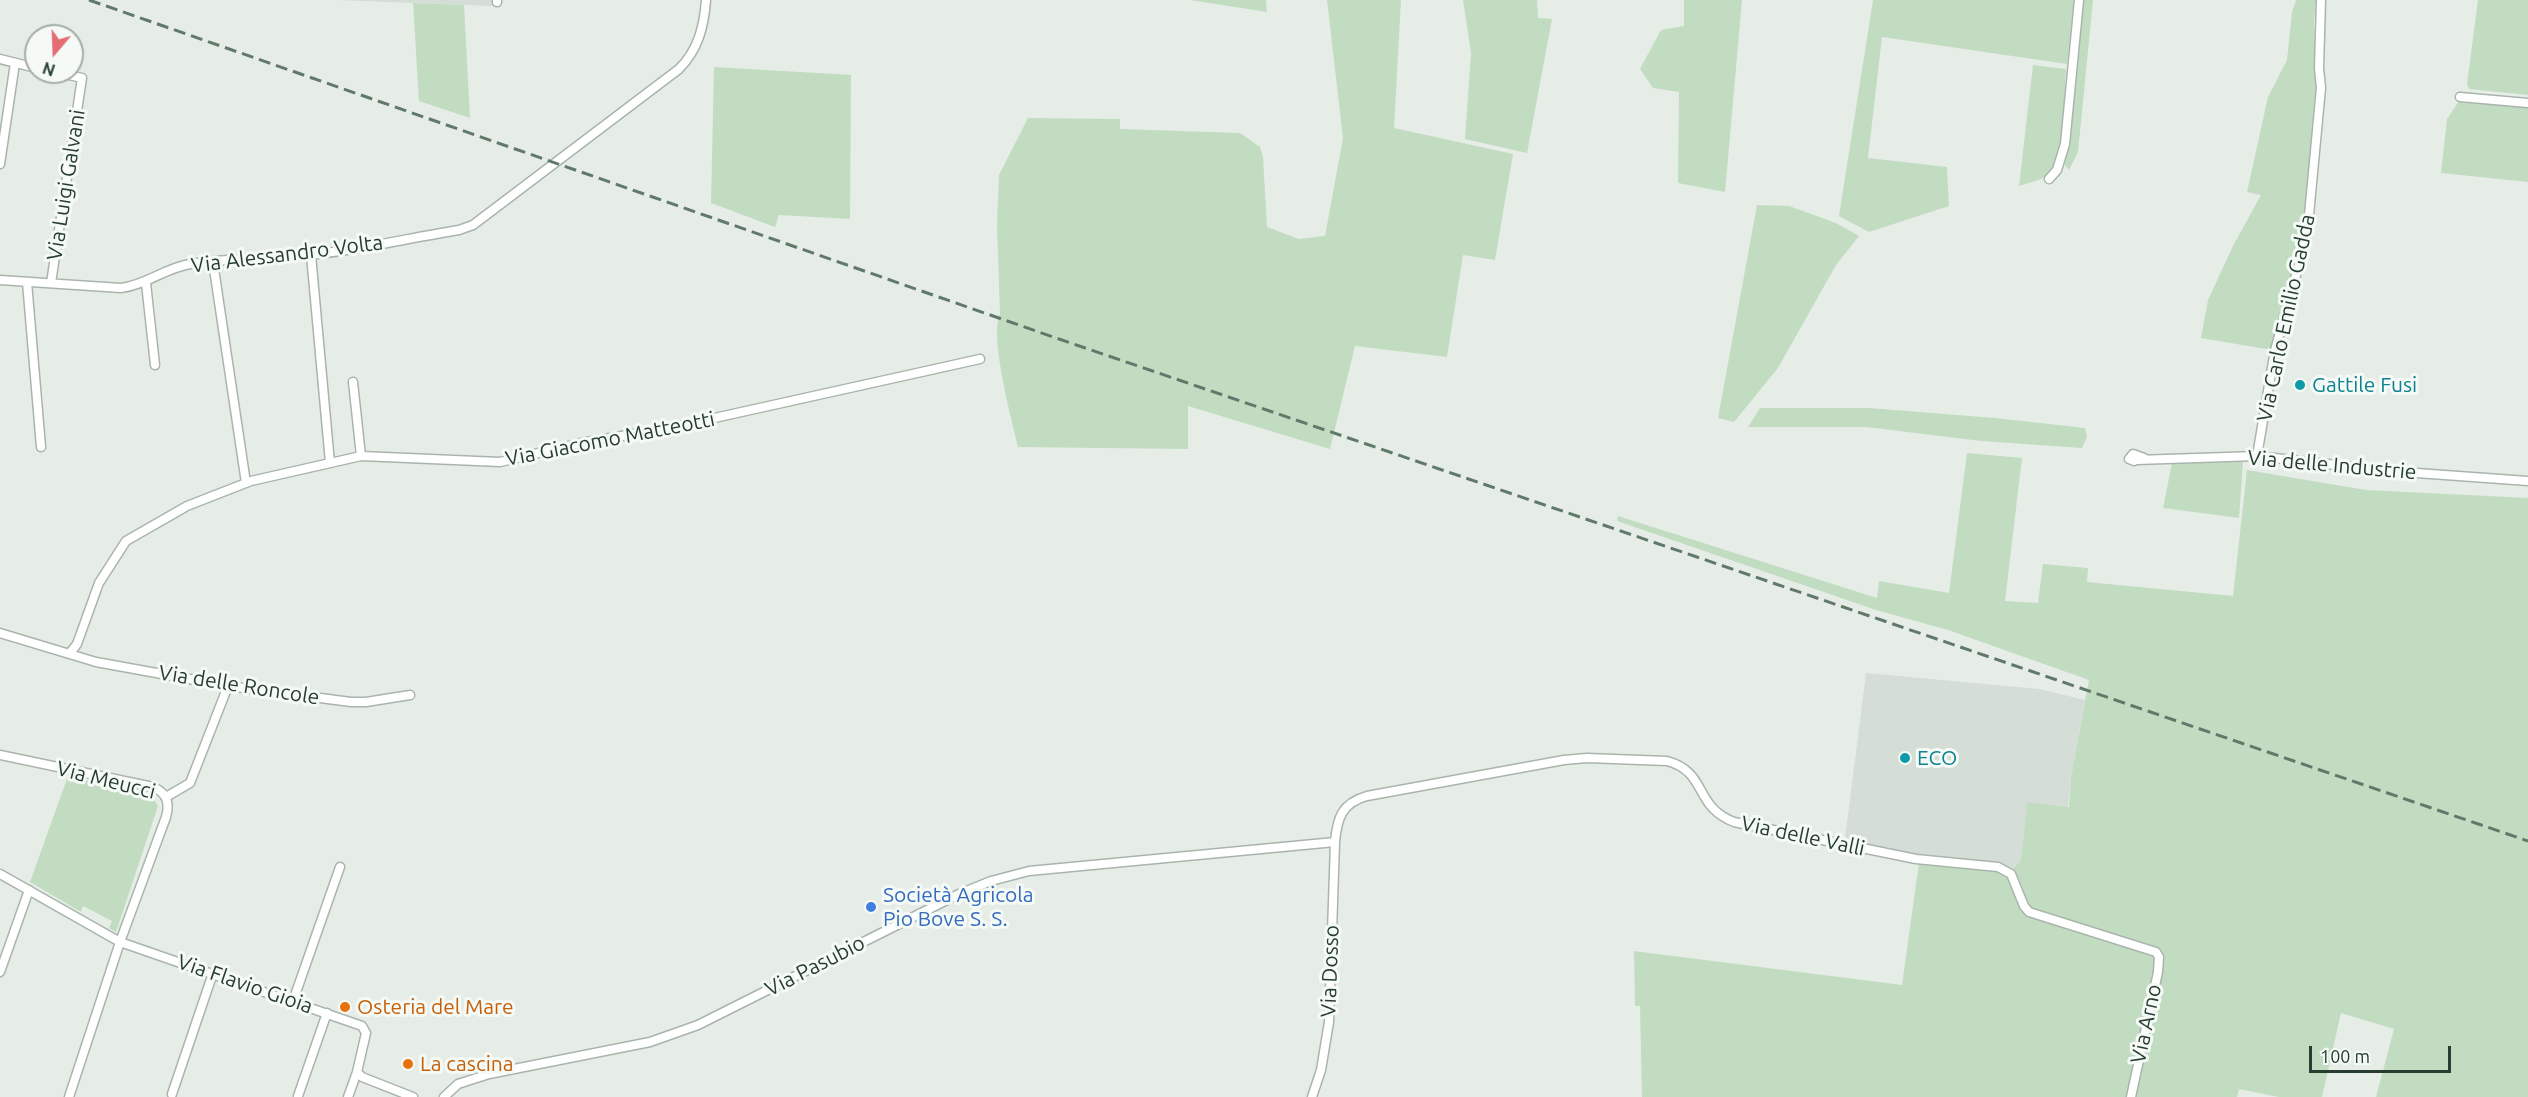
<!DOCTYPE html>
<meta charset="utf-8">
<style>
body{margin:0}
#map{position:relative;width:2528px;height:1097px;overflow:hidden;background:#e6ede7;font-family:Ubuntu,sans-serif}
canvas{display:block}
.north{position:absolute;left:24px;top:24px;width:60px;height:60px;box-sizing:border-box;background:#f6faf7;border:2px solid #a3aea7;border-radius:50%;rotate:199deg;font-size:16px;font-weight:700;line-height:24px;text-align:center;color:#263d30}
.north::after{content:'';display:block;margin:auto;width:21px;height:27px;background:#e46d73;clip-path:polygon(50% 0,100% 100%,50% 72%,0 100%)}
.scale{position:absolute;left:2309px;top:1046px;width:142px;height:27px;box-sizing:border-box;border:3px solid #263d30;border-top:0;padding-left:8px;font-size:18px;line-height:21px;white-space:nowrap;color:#263d30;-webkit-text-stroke:4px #f6faf7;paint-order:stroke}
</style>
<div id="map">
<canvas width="2528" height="1097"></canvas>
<div class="north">N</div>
<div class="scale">100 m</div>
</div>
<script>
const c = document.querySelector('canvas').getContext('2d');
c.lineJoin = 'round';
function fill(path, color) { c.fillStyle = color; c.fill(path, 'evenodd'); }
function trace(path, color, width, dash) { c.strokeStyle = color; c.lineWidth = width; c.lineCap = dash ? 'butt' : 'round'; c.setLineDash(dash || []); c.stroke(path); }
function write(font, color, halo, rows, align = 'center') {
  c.font = font + ' Ubuntu,sans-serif'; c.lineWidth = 6; c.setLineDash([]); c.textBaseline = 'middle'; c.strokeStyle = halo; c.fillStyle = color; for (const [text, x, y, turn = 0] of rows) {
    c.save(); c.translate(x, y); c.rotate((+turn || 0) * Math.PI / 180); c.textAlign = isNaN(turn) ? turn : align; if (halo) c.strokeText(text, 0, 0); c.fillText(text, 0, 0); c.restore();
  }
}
fill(new Path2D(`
 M337,0H493V6L413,3Z
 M1866,673L2039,689L2085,700L2071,777L2068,807L2027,802L2021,860L2012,868L1999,862L1917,854L1845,839Z`), '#d4ddd6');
fill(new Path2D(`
 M1190,0H1266L1267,12Z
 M1327,0H1401L1394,128L1513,154L1495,260L1463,255L1447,357L1355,346L1330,449L1188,406V449L1018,447C1012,419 989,337 1000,314L997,225L999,175L1028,118L1120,119V129L1240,133L1260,147L1263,157L1267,227L1299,239L1325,236L1343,138Z
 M1463,0H1537L1538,18L1552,19L1527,153L1465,139L1471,53Z
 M1684,0H1742L1725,192L1678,183L1679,92L1653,88L1640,69L1661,30L1684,26Z
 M1873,0H2074L2067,64L1882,37L1868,158L1947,167L1949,206L1869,232L1839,216Z
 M2083,0H2093L2078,152L2069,170L2065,165Z
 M2296,0H2316L2314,20L2316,87L2303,239L2272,350L2201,338L2208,300L2233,246L2261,195L2247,192L2268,97L2287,60L2292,12Z
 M2478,0H2528V95L2469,89L2467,84Z
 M413,3L464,5L470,118L419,101Z
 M2033,65L2066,69C2064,92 2065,163 2046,176C2039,181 2028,183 2019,186Z
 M714,67L851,75L850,219L779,215L775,227L711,203Z
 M2463,95L2528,103V182L2441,173L2447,119Z
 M1757,205L1789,206L1836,223L1859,236L1836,265L1778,368L1734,422L1718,418Z
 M1760,408H1869L1995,418L2085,428L2087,437L2082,448L1981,441L1866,427H1748Z
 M1967,453L2022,458L2005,601L2038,603L2043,564L2088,568L2087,582L2233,596L2247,470L2366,490L2528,498V1097H2376L2394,1029L2341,1013L2322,1097H2279L2239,1089L2237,1097H1642L1640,1006H1635L1634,951L1902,985L1920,856L2010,871L2021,860L2027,802L2069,807L2071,777L2089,680L1948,630L1876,610L1617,521L1618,516L1877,598L1879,581L1949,593Z
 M2243,462L2239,518L2163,508L2172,463Z
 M68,776L151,795L158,806L116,932L109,928L112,921L83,906L81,912L30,882Z`), '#c2dcc1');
const minor = new Path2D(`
 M497,2V0
 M0,59L36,68
 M2460,97L2528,103
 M0,164L15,63
 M2049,179L2057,170L2065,144L2079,0
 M311,255L330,463
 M213,262L246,483
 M0,280L121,288C146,285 165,268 190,264C229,258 270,259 309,255C359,250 409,238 459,230L473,225L679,69C698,50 704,27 706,0
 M27,282L41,447
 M51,283L82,78L56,72
 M146,283L155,365
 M353,382L361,456
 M2257,456L2275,350L2307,236L2321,88L2319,68L2321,0
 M2136,457L2134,461L2129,459L2133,454L2144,458
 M2136,460L2257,456L2389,471L2528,481
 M0,633L96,662L228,686L351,702H366L410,695
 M70,653L77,644L99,583L126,541L187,506L251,481L361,456L500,462L581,443L674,427L980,359
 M0,755L153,787C167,793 170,803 166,817L120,942L69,1097
 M166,797L190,783L228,686
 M0,874L120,942L362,1026L366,1033L357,1072L348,1097
 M0,972L29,890
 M293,1001L340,867
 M357,1072L362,1077L413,1097
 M172,1094L213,973
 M298,1096L327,1013
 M444,1097L458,1084L489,1074L650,1042L698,1025L959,894L991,881L1029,871L1335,842
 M1312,1097L1321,1070L1329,1022L1335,842C1337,818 1342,803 1367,796L1564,760L1587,758L1667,761C1708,772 1693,806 1734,822L1916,859L1998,867L2011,874L2024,906L2029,912L2156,952L2159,957L2158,972L2131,1097`);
trace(minor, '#a9b5ac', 11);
trace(minor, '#fff', 8);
trace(new Path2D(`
 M89,0L1056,338L2528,841`), '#61796b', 3, [12, 6]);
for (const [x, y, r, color] of [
 [2300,385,6,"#0f9aa8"],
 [1905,758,6,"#0f9aa8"],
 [871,907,6,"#3f7fe0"],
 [345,1007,6,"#e8710a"],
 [408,1064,6,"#e8710a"]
]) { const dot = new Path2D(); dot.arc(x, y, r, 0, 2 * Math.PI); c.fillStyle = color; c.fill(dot); trace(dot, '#f6faf7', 2); }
write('21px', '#263d30', '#f6faf7', [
 ["Via Luigi Galvani",66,185,-81],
 ["Via Alessandro Volta",287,254,-7],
 ["Via Carlo Emilio Gadda",2286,318,-78],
 ["Via Giacomo Matteotti",610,439,-11],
 ["Via delle Industrie",2332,465,5],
 ["Via delle Roncole",239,685,9],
 ["Via Meucci",106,780,14],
 ["Via delle Valli",1803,836,12],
 ["Via Pasubio",815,966,-27],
 ["Via Dosso",1330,971,-88],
 ["Via Flavio Gioia",245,984,19],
 ["Via Arno",2146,1024,-78]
]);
write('21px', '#0d838f', '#f6faf7', [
 ["Gattile Fusi",2312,385],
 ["ECO",1917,758]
], 'left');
write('21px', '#366cbe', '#f6faf7', [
 ["Società Agricola",883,895],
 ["Pio Bove S. S.",883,919]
], 'left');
write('21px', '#c56008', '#f6faf7', [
 ["Osteria del Mare",357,1007],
 ["La cascina",420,1064]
], 'left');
</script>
